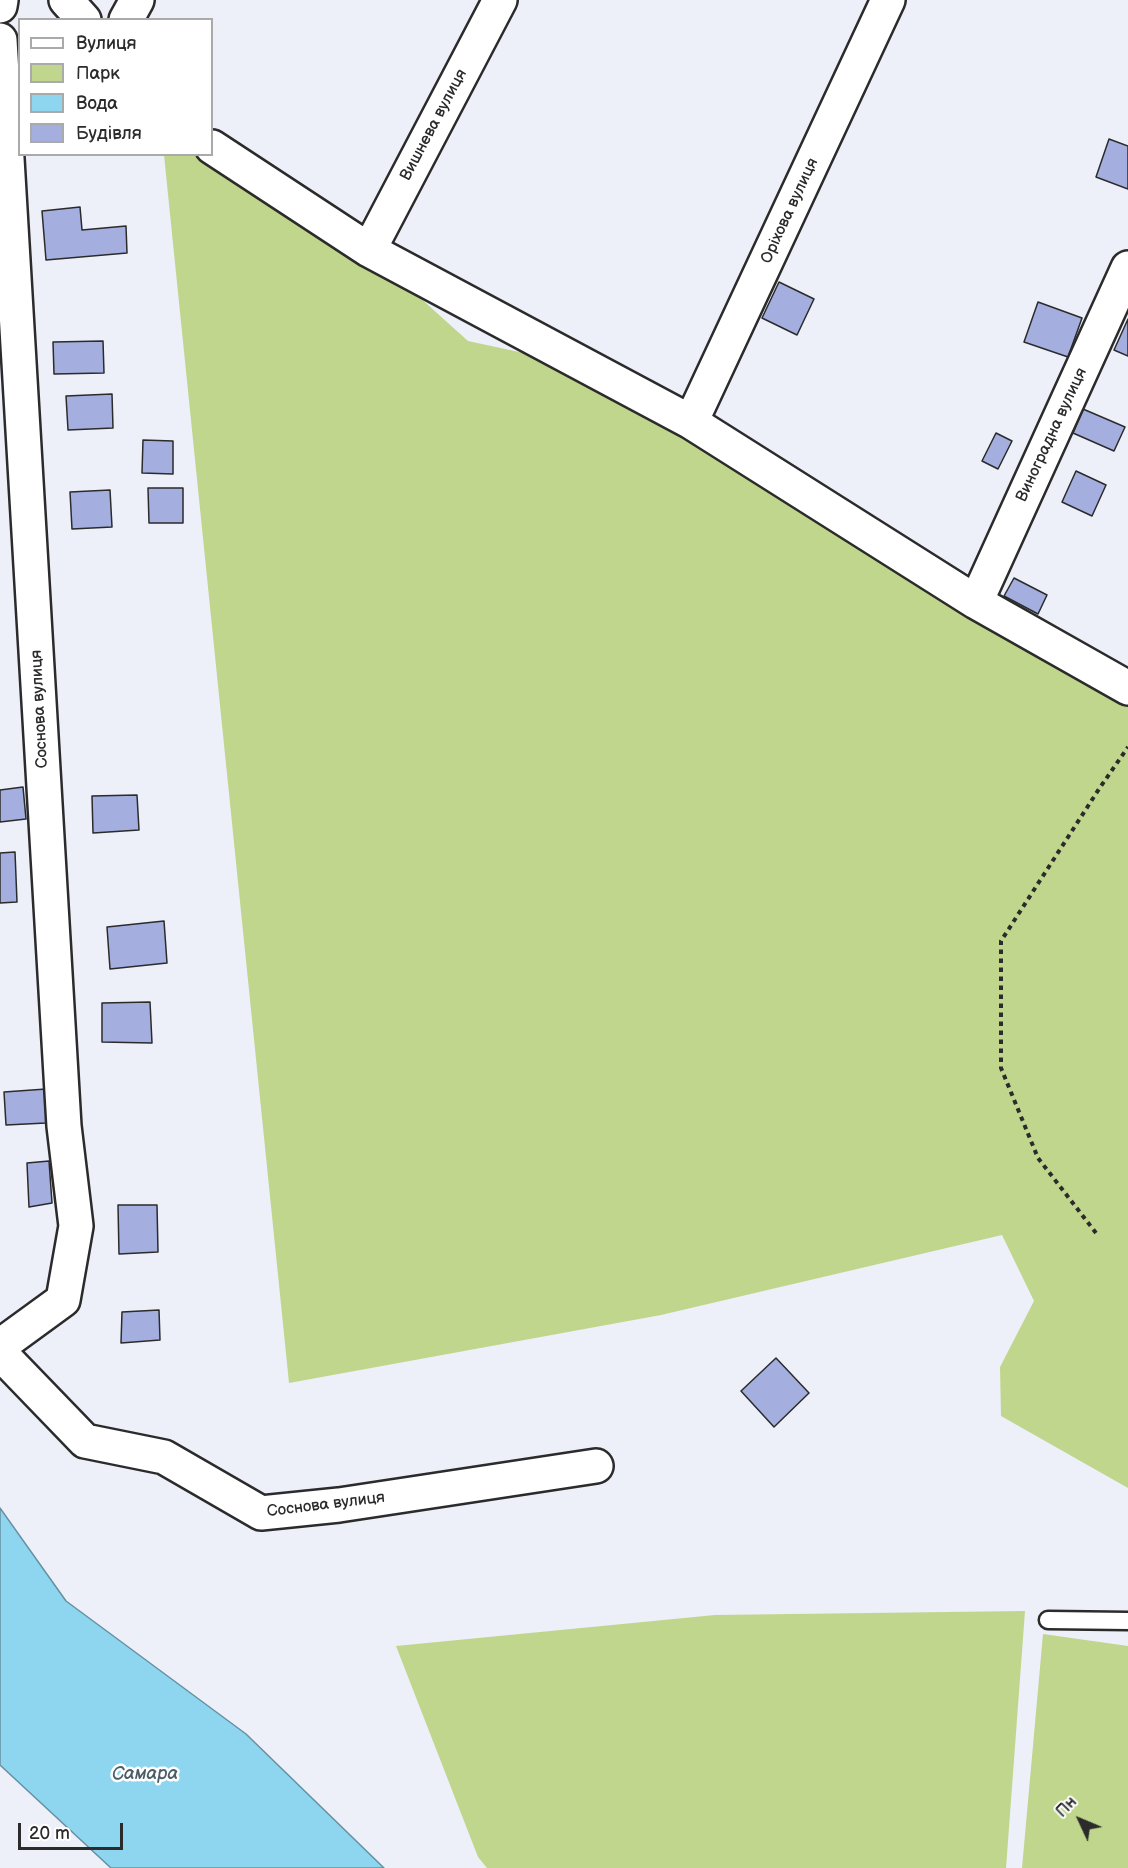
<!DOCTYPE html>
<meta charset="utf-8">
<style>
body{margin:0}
#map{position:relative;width:1128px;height:1868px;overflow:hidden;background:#edeff9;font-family:"Balsamiq Sans",sans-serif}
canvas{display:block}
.legend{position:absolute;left:18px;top:18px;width:195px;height:138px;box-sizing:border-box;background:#fff;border:2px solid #aaa;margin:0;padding:8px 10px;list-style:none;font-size:18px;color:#2b2b2b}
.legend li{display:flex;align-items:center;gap:12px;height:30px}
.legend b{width:30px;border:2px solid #aaa}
.north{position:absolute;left:1050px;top:1790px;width:60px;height:60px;-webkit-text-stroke:4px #fff;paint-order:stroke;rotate:314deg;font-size:16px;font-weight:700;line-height:24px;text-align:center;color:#2b2b2b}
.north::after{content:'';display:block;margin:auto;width:21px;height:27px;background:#2b2b2b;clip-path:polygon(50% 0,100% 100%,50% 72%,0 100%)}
.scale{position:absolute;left:18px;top:1823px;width:105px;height:27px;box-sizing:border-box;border:3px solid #2b2b2b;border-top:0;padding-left:8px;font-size:18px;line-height:21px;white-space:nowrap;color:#2b2b2b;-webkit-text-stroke:4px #fff;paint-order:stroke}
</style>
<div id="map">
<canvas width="1128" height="1868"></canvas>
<ul class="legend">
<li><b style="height:8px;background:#fff"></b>Вулиця</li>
<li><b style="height:16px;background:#c0d68c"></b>Парк</li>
<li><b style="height:16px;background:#8ed5f0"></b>Вода</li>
<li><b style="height:16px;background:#a4afdf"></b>Будівля</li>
</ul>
<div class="north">Пн</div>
<div class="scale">20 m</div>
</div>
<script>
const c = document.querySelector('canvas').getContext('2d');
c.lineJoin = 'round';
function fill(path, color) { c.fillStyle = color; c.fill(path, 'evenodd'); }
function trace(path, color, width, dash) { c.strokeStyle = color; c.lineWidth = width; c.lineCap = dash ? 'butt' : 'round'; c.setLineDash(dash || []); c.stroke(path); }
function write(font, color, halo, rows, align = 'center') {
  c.font = font + ' "Balsamiq Sans",sans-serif'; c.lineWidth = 5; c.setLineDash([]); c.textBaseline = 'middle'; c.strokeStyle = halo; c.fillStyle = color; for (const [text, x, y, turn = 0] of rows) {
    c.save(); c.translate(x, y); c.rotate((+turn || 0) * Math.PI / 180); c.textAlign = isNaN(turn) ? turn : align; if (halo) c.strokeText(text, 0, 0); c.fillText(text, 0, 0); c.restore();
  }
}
fill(new Path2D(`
 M164,155H208L417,295L468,341L547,358L770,481L856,541L1128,704V1488L1001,1416L1000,1367L1034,1301L1002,1235L661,1315L289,1383Z
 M1025,1611L1006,1868H487L478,1857L396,1646L715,1615Z
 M1043,1634L1128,1646V1868H1022Z`), '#c0d68c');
const water = new Path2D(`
 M0,1508L66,1601L246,1734L384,1868H111L0,1765Z`);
fill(water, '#8ed5f0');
trace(water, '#6691a1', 1.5);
const building = new Path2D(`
 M1109,139L1128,146V189L1096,177Z
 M80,207L82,230L126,226L127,253L46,260L42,211Z
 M779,282L814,299L797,335L762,318Z
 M1038,302L1082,318L1068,357L1024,342Z
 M1128,319V356L1114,350Z
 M103,341L104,373L54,374L53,342Z
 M112,394L113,428L68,430L66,396Z
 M1083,409L1125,427L1114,451L1073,433Z
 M996,433L1012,441L998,469L982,461Z
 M143,440L173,441V474L142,473Z
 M1076,471L1106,485L1092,516L1062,502Z
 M148,488H183V523H149Z
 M110,490L112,527L72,529L70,492Z
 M1014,578L1047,595L1038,614L1004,596Z
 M23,787L26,819L0,822V790Z
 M137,795L139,830L93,833L92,796Z
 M15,852L17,902L0,903V853Z
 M164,921L167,963L110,969L107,927Z
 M150,1002L152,1043L102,1042V1003Z
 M46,1089V1123L6,1125L4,1092Z
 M49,1161L52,1203L29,1207L27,1163Z
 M118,1205H157L158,1252L119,1254Z
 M159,1310L160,1340L121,1343L122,1312Z
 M776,1358L809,1393L774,1427L741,1391Z`);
fill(building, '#a4afdf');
trace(building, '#2b2b2b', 1.5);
const service = new Path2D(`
 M1048,1620L1128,1621`);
const minor = new Path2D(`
 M66,0L84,20
 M0,6L1,0
 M126,20L137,0
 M0,40L64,1126L76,1226L63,1300L0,1346
 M212,147L369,250L691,422L976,602L1128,688
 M369,250L500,0
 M691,422L888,0
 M976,602L1128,268
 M0,1353L85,1441L164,1457L261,1513L339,1505L596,1466`);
trace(service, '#2b2b2b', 21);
trace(minor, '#2b2b2b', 38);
trace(new Path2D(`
 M1096,1233L1038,1158L1001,1068V941L1099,789L1128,747`), '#2b2b2b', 4, [4.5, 4.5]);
trace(service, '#fff', 16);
trace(minor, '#fff', 33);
write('16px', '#2b2b2b', '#fff', [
 ["Вишнева вулиця",434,125,-62],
 ["Оріхова вулиця",790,211,-65],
 ["Виноградна вулиця",1052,435,-65],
 ["Соснова вулиця",40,709,-93],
 ["Соснова вулиця",326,1505,-7]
]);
write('italic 18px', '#495e66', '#fff', [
 ["Самара",145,1774]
]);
</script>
